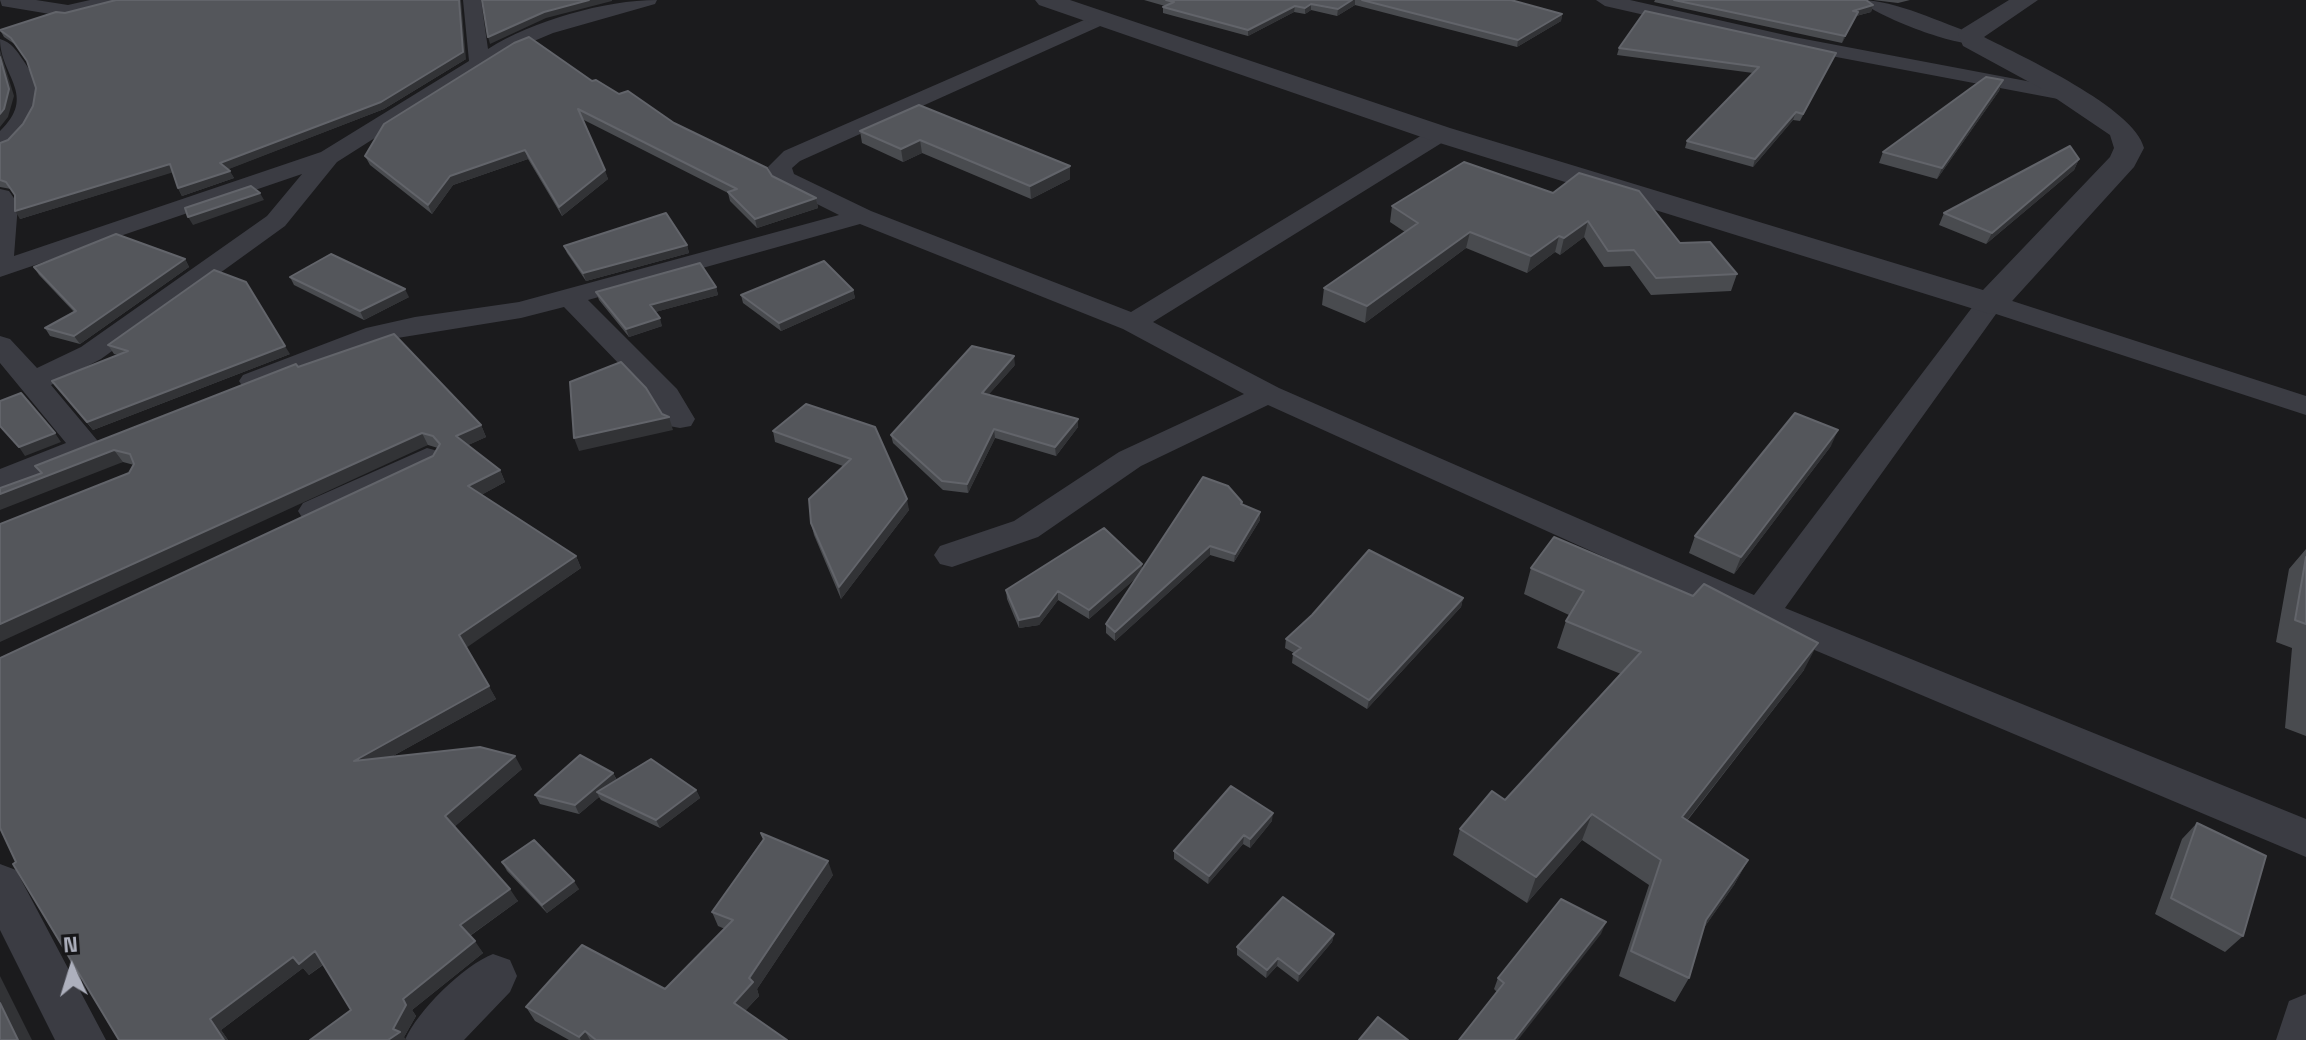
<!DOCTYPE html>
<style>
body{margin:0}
#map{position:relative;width:2306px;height:1040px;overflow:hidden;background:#1b1b1d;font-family:"Space Grotesk",sans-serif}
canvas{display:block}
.north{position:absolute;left:32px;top:928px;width:80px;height:80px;-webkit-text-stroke:6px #161618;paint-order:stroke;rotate:356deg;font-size:22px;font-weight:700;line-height:32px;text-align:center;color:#adb0bd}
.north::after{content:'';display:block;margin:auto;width:28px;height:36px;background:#adb0bd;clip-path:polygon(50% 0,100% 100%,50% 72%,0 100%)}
</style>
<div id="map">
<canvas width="2306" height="1040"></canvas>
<div class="north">N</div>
</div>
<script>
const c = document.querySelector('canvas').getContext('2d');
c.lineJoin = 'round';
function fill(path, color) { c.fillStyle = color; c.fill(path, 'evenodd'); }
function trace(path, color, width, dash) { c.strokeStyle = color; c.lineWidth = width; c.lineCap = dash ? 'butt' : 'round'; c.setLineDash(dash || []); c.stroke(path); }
fill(new Path2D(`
 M0,0H36L68,5L90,0H121L119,4L68,17L2,6Z
 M463,0H481L488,49C532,21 605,0 657,0L655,4L553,33L515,49L337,162L285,226L101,359L51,385L97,440L102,447L97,454L0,492V469L66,443L0,363V336L10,339L37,368L81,347L267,216L302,174L0,277V189L9,191L18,204L14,256L321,152L469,61Z
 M1596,0H1630L1794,37L2074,90L2085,96L2074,102L1794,49L1605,6Z
 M1860,0C1896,0 1941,23 1977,35L1980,39L1977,43C1958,48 1873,15 1860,0Z
 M1100,13L1107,15L1110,19L1107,23L800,161L792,168L794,174L871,211L1131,312L1432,129H1448L1451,134L1448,139L1153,322L1279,388L1754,595L1980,297L1990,295L2000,297L2306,396V415L1996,314L1785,608L2306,819V857L1748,622L1268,405L1141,466L1038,537L952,567L940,564L934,555L940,546L1014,521L1119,452L1244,394L1123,329L860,224L588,300L677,389L695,419L691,426L680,428L669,426L653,399L564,307L521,318L385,340L254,390L243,387L239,381L243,375L366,328L415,317L519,302L839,215L775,183L768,167L784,151Z
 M0,39C11,42 17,51 23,60C41,85 43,105 25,130C18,139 11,147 0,150V131C38,95 0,76 0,39Z
 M427,448L438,451L443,458L438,465L327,519L315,522L303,519L298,511L303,503Z
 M0,864L16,870L106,1040H55L0,930Z
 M493,954L510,960L517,976L510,992L464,1040H405C417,1011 464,965 493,954Z
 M2306,994V1040H2276L2289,1001Z`), '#3b3c43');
fill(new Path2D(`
 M1035,0H1070L1450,128L1983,290L2110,157L2114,148L2110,135L2042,89L1963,46L1958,34L1962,29L2009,0H2038L1984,37C2021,56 2135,108 2144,148L2134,167L2003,311L1990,314L1430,140L1039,5Z`), '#3b3c43');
fill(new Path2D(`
 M1144,0H1511L1562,14L1561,21L1517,47L1355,5L1337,16L1311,10L1305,14L1294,12L1248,36L1163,13V7L1165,6Z
 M1655,0H1866L1873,5L1871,12L1856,16L1842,43L1654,2Z
 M1873,0H1910L1898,3Z
 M0,30L466,59L384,109L228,169L234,178L182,196L178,188L172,172L20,219L15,195L11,189L0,187V143L8,140L23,124L33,106L36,88L28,63L16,45L4,37Z
 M1619,48L1836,53L1800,121L1793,120L1753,167L1685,148L1687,141L1753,73L1617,55Z
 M2003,80L1999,91L1937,179L1879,163L1883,152Z
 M592,81L674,123L772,176L816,198L818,208L757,228L730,201L728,193L582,119L608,179L562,216L528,159L453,185L432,214L370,165L365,156Z
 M919,105L1070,166V179L1031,199L922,153L903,162L862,143L860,131Z
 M2079,159L2074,170L1986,244L1939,225L1944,213Z
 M1553,193L1680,243L1737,274L1731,291L1651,295L1630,266L1604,267L1584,237L1560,255L1555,252L1527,273L1466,248L1365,323L1322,305L1324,288L1405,232L1390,222L1392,206Z
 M687,245L689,253L586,281L567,253L564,246Z
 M185,259L189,267L80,344L50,336L45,328L74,312L39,275L34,267Z
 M290,277L409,297L364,320L294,285Z
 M716,287L718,295L655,312L662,326L629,337L599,300L596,292Z
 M853,290L855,298L781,331L743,303L741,295Z
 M108,345L290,354L93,430L52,381L118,355L114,354Z
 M1015,365L988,395L1078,427L1056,456L995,438L968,493L943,490L893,443L891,435Z
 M298,367L481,425L486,437L468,445L500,470L505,482L481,495L576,556L581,568L466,647L496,699L391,757L522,769L454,827L518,901L470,936L483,953L412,1010L416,1016L404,1037L351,1010L323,965L309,975L303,968L221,1030L228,1040H119L16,862L433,456L438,448L428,445L129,473L134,465L123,462L41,473Z
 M875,427L909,510L841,599L814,535L811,523L843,466L775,442L773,431Z
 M1831,446L1734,574L1689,553L1695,536Z
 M1242,502V505L1260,520L1234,562L1210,555L1115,641L1106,633V624L1137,577L1089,619L1058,600L1039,625L1019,628L1007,599L1006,590L1142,564V570Z
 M2306,549V736L2285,728L2292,648L2276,642L2289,569Z
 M1531,568L1804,670L1687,821L1748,860L1734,885L1703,929L1689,978L1675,1002L1619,976L1649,885L1582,840L1527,903L1453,855L1460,829L1505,800L1621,674L1557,648L1566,621L1569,615L1524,594Z
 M1463,598L1461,607L1367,709L1292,663L1293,654L1294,653L1285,648L1286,639L1312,615Z
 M613,773L617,780L696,790L700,798L660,828L601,800L599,797L579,814L540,804L535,795Z
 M1272,821L1250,848L1243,844L1208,884L1174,859V851Z
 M2197,823L2243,936L2225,952L2155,914L2182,839Z
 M761,833L833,875L757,989L759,996L745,1011L787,1040H569L535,1021L526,1007L665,989L725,929L718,926L712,912L763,839Z
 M502,862L579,889L547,913L507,871Z
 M1334,934L1332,942L1298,982L1277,966L1266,978L1237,955V947Z
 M1601,934L1497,992L1494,989L1498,978Z`), '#494b4f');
fill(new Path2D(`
 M459,0H461L466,59L384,109L224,171L220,163Z
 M589,0H612V1L546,18L490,44L488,37L544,12Z
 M1352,0H1355V5L1337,16L1338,9Z
 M1311,4V10L1305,14V8Z
 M1873,5L1871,12L1856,16L1842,43L1853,11Z
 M1295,6L1294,12L1248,36V30Z
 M1562,14L1561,21L1517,47L1518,40Z
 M0,50L14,96L8,117L0,127Z
 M2003,80L1999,91L1937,179L1942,168Z
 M1796,112L1793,120L1753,167L1755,159Z
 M920,140L922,153L903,162L901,149Z
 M525,150L528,159L453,185L432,214L428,205L450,176Z
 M2079,159L2074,170L1986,244L1992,233Z
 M170,164L174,172L20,219L15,211Z
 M1070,166V179L1031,199L1030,186Z
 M605,170L608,179L562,216L559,207Z
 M230,171L234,178L182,196L178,188Z
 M260,193L264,200L193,225L188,217Z
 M816,198L818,208L757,228L755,219Z
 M1588,221L1584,237L1560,255L1564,238Z
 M1470,232L1466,248L1365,323L1367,306Z
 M1559,236L1555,252L1527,273L1531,256Z
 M687,245L689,253L586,281L583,273Z
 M185,259L189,267L80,344L74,336Z
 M716,287L718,295L652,313L650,305Z
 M405,289L409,297L364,320L360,311Z
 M853,290L855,298L781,331L779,323Z
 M660,318L662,326L629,337L626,329Z
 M285,346L290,354L93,430L87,422Z
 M1014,356L1015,365L983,401L982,393Z
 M669,417L673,430L579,451L574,438Z
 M1078,419V427L1056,456L1055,447Z
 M481,425L486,437L462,448L456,436Z
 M994,429L995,438L968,493L967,484Z
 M1838,430L1831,446L1734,574L1741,557Z
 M55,433L61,442L25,456L19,447Z
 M422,433L428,445L0,642V624Z
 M114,450L123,462L0,510V494Z
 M500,470L505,482L474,499L468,486Z
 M907,499L909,510L841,599L839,587Z
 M1260,512V520L1234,562L1235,554Z
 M1210,546V555L1115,641V632Z
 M576,556L581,568L466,648L459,635Z
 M1142,564V573L1089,619V610Z
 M1058,591V600L1039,625L1019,628V620Z
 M1463,598L1461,607L1367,709L1369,700Z
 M1818,643L1804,670L1669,843L1682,817Z
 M489,686L496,699L362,773L354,761Z
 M515,756L522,769L453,828L445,816Z
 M613,773L617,781L597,792L599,797L579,814L575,805Z
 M696,790L700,798L660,828L656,820Z
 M1273,813L1272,821L1250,848V839Z
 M1592,814L1582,840L1527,903L1536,877Z
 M1244,835L1243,844L1208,884L1209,876Z
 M1748,860L1734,885L1692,945L1706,920Z
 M828,861L833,875L757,989L759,996L740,1016L734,1003Z
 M574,881L579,889L547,913L542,905Z
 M510,889L518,901L468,937L460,925Z
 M1606,922L1601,934L1518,1040H1514Z
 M1334,934L1332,942L1298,982L1299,974Z
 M475,941L483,953L412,1010L416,1016L404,1037L407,1040H388L403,999Z
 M315,951L325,963L309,975L303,968L221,1030L228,1040H224L210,1019L293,957Z
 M1278,958L1277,966L1266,978L1267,970Z
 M0,976L32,1040H18L0,1003Z
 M585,1031L590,1040H581L579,1037Z`), '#323336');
const building = new Path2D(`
 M116,0H459L463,52L381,102L220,163L230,171L178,188L170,164L15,211V195L6,182L0,180V143L8,140L23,124L33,106L36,88L27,61L11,38L0,30L56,12L65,13Z
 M482,0H589L544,12L488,37Z
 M1166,0H1352L1338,9L1311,4L1305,8L1295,6L1248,30L1163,7L1174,2Z
 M1362,0H1511L1562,14L1518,40Z
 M1674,0H1866L1873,5L1853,11L1858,12L1845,36Z
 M1645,11L1836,53L1803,114L1796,112L1755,159L1687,141L1759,67L1619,48Z
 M529,37L592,81L596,80L619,94L628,91L674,123L767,168L772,176L816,198L755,219L728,192L737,189L578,109L605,170L559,207L525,150L450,176L428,205L365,156L384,124L514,43Z
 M0,57L9,89L4,109L0,114Z
 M1986,77L2003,80L1942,168L1883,152Z
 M919,105L1070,166L1030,186L920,140L901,149L860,131Z
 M2070,146L2079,159L1992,233L1944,213Z
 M1464,162L1553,193L1579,173L1639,191L1680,243L1710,242L1737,274L1656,278L1634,250L1608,251L1588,221L1564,238L1559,236L1531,256L1470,232L1367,306L1324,288L1418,223L1392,206Z
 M251,186L260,193L188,217L185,208Z
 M666,213L687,245L583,273L564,246Z
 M116,234L185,259L74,336L45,328L76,311L34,267Z
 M331,254L405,289L360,311L290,277Z
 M824,261L853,290L779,323L741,295Z
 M700,263L716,287L650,305L660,318L626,329L596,292Z
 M214,270L246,282L285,346L87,422L52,381L128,351L108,345Z
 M394,334L481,425L456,436L500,470L468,486L576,556L459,635L489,686L354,761L480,747L515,756L445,816L510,889L460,925L475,941L403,999L406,1005L393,1029L400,1032L388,1040H310L351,1010L315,951L299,964L293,957L210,1019L224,1040H119L13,864L16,862L0,828V658L433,456L440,444L433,436L422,433L0,624V524L129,473L134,464L130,454L114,450L0,494V488L42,473L35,466L296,364L298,367Z
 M972,346L1014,356L982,393L1078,419L1055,447L994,429L967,484L942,481L891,435Z
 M621,362L646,388L662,414L669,417L574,438L570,382Z
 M21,393L55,433L19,447L0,426V401Z
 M806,404L875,427L907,499L839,587L811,523L809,499L851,459L773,431Z
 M1795,413L1838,430L1741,557L1695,536Z
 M1203,477L1228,486L1242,502L1241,504L1260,512L1235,554L1210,546L1115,632L1106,624Z
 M1104,528L1142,564L1089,610L1058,591L1039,616L1019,620L1006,590Z
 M1554,537L1693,596L1704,584L1818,643L1682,817L1748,860L1706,920L1689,978L1631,951L1661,860L1592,814L1536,877L1460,829L1492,791L1505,800L1641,652L1566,621L1584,591L1531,568Z
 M1369,550L1463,598L1369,700L1293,654L1301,648L1286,639L1312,615Z
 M2306,557V624L2295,620Z
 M580,755L613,773L575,805L535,795Z
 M651,759L696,790L656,820L597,792Z
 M1231,786L1273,813L1250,839L1244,835L1209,876L1174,851Z
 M2197,823L2266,856L2243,936L2171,898Z
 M761,833L828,861L749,978L753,982L734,1003L787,1040H596L585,1031L579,1037L526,1007L582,945L665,989L733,920L712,912L764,839Z
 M534,840L574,881L542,905L502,862Z
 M1283,897L1334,934L1299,974L1278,958L1267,970L1237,947Z
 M1561,899L1606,922L1514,1040H1459L1504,983L1498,978Z
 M0,1003L18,1040H0Z
 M1378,1017L1408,1040H1359Z`);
fill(building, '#54565b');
trace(building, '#62646a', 2);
</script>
